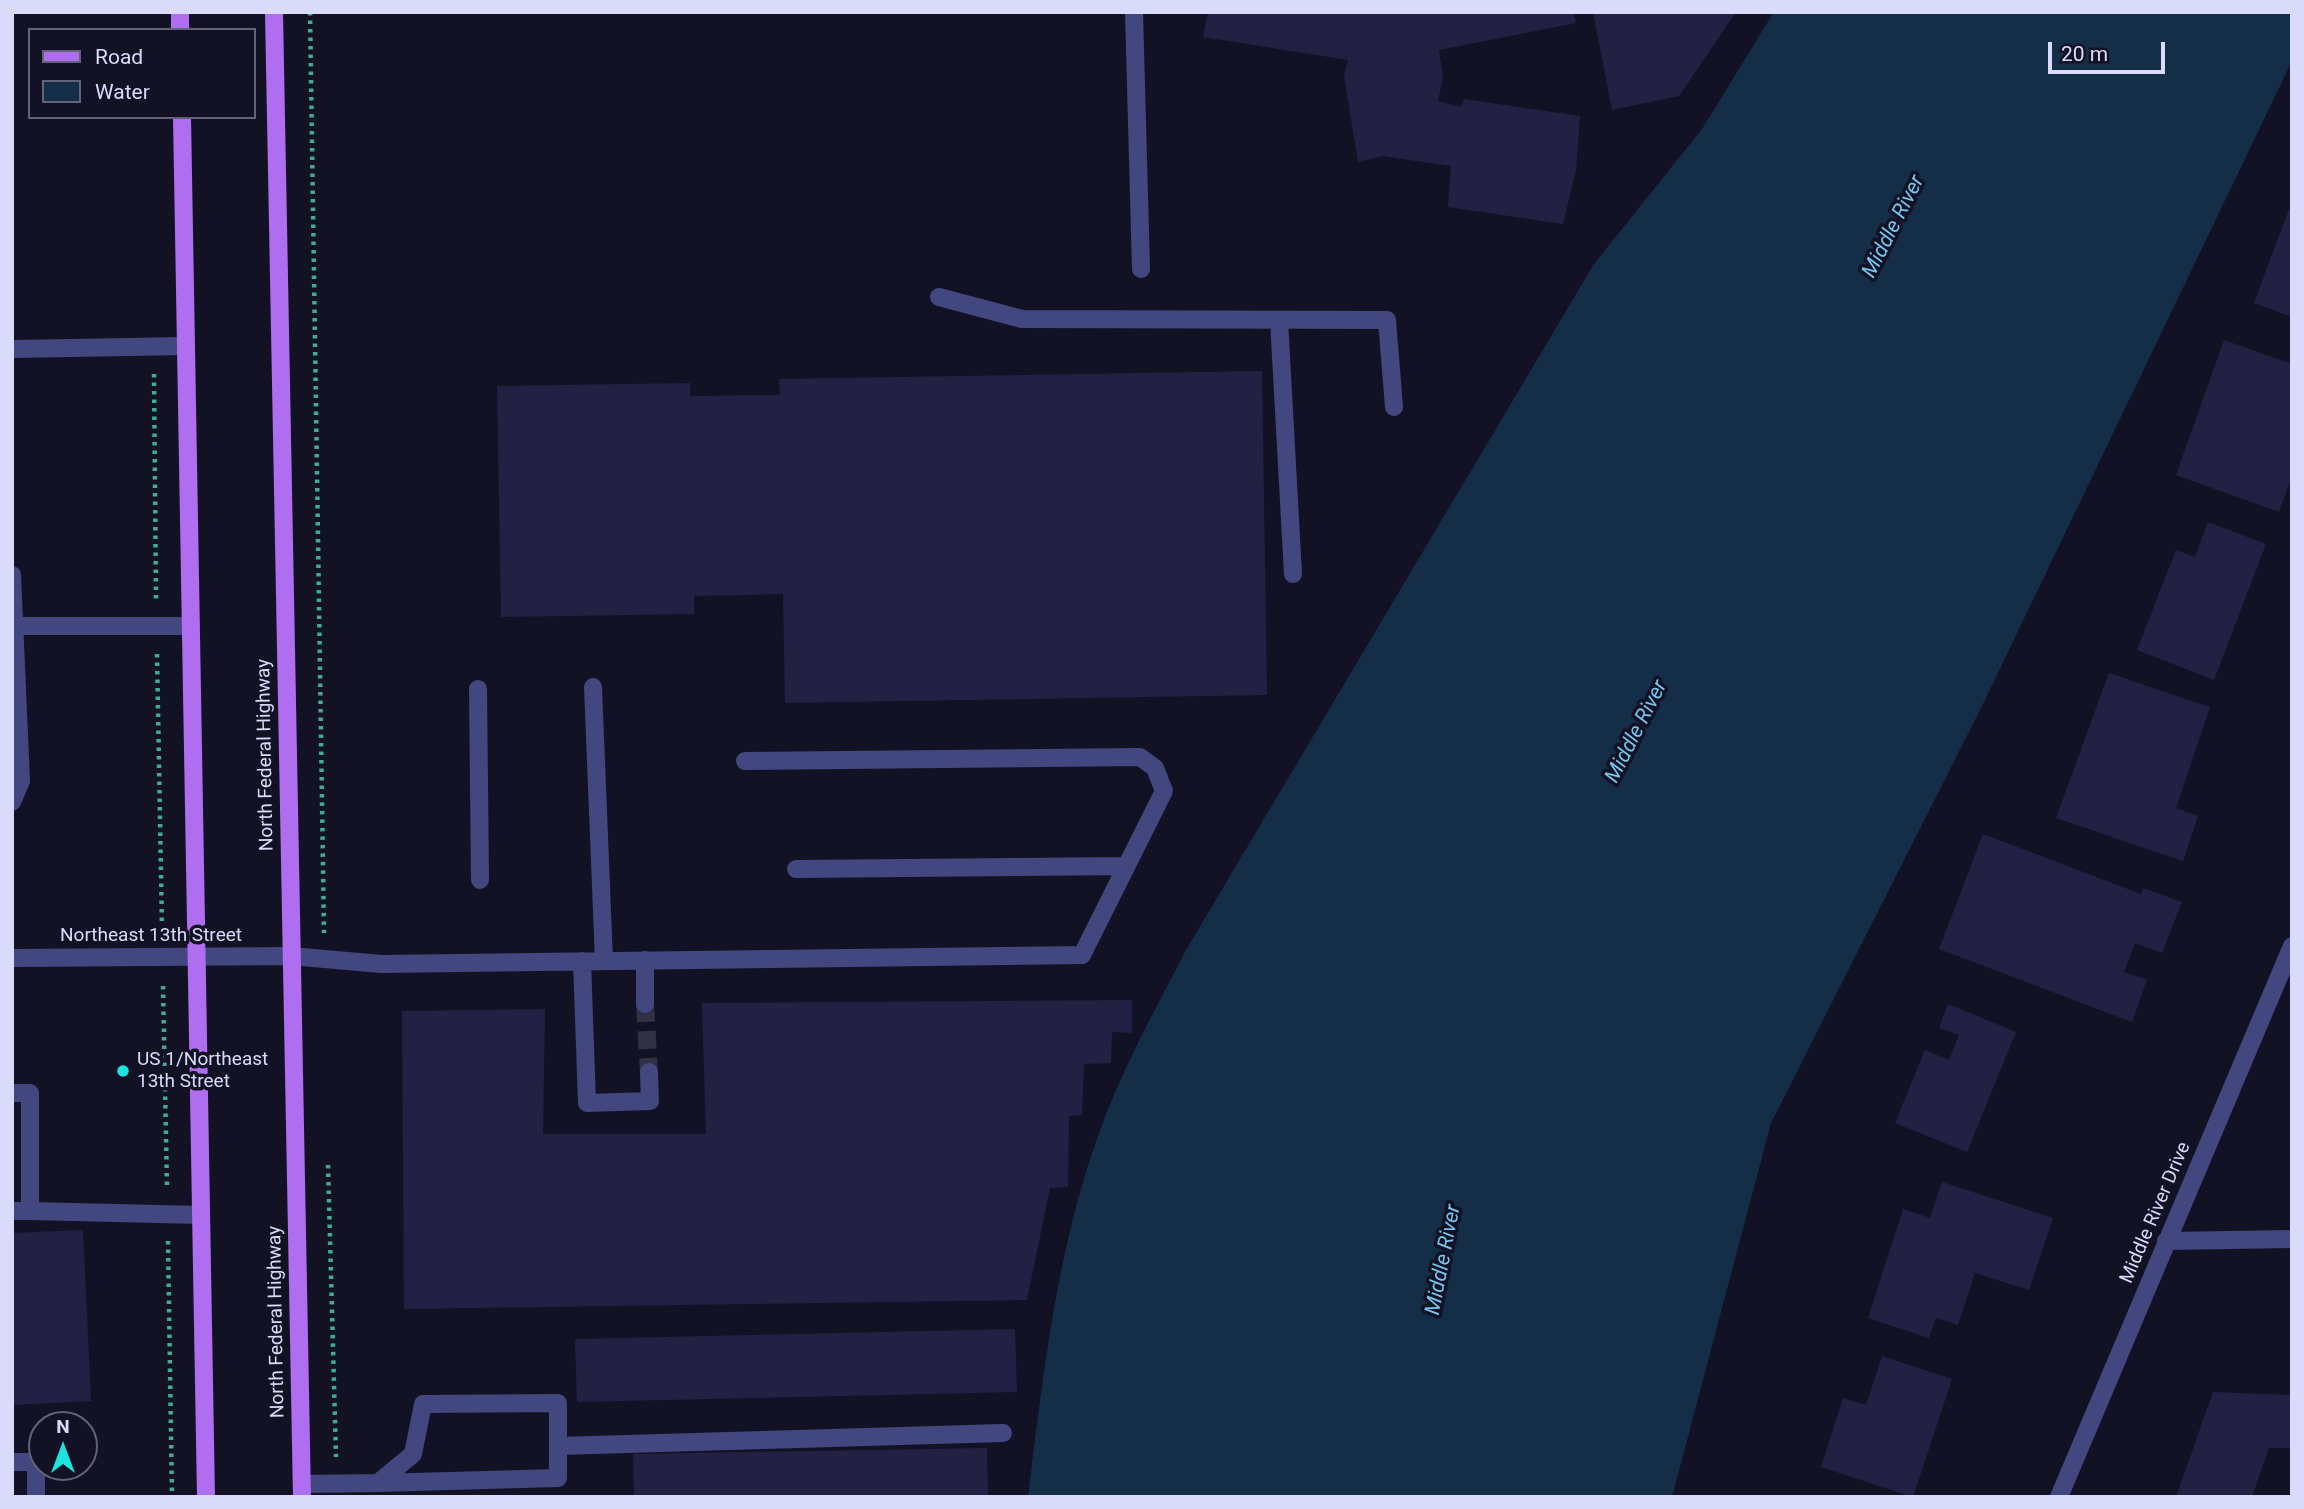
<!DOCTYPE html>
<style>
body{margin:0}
#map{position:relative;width:2304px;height:1509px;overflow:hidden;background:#131225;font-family:Roboto,sans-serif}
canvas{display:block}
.frame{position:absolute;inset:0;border:14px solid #dadbfb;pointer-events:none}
.legend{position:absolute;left:28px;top:28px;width:228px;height:91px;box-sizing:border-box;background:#131225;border:2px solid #63627b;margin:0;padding:9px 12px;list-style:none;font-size:21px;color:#dadbfb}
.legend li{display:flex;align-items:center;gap:14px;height:35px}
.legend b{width:35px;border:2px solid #63627b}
.north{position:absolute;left:28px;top:1411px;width:70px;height:70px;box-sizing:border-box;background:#131225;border:2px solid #63627b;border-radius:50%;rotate:0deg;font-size:19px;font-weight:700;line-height:28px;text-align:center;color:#dadbfb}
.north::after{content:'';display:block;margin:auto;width:24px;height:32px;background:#1ce5e0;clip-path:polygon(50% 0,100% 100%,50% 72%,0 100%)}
.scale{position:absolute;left:2048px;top:42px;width:117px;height:32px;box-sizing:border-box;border:4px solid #dadbfb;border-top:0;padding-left:9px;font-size:21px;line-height:24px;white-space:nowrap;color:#dadbfb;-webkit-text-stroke:5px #131225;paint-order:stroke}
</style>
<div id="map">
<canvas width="2304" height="1509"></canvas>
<div class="frame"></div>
<ul class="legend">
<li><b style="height:9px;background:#ae6eef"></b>Road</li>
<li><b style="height:19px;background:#142e47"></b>Water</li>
</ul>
<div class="north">N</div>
<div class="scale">20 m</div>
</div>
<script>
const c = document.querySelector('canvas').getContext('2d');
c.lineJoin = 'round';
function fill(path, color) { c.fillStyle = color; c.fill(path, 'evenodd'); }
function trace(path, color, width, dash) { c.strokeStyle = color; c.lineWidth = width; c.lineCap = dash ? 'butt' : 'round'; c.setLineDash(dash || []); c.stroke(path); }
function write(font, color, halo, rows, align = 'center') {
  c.font = font + ' Roboto,sans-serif'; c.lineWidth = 7; c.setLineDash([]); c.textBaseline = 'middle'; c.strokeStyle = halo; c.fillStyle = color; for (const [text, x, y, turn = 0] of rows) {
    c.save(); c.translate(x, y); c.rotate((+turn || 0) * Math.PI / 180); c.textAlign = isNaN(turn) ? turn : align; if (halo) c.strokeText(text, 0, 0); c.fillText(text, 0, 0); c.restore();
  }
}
fill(new Path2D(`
 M1774,12H2292V61L1982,706L1771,1123L1672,1497H1028C1043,1375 1057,1249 1099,1133C1122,1069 1155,1010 1186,950L1594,264L1702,129Z`), '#142e47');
fill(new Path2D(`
 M1208,12H1574L1576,23L1439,50L1443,77L1438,101L1461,107L1464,99L1580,116L1576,170L1563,224L1448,207L1451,166L1382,156L1358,162L1344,76L1348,60L1203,37Z
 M1593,12H1736L1679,96L1612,110Z
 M2289,209L2292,210V317L2254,303Z
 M2224,340L2292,364V476L2279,512L2176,475Z
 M1262,371L1267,695L785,703L783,594L694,596V614L501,617L497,386L690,383V396L780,395L779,379Z
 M2208,522L2266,544L2214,680L2137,650L2176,550L2195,557Z
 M2109,673L2210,707L2176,808L2198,816L2183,861L2056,818Z
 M1983,834L2141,894L2143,888L2182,902L2162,953L2135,943L2124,972L2147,980L2132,1022L1939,949Z
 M1132,1000V1033L1112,1032L1111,1063L1084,1064L1082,1115L1069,1116L1068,1187L1050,1188L1027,1300L404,1309L402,1011L545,1009L543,1134H706L702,1003Z
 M1948,1004L2016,1032L1967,1152L1895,1123L1925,1050L1949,1060L1959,1035L1939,1028Z
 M1942,1182L2053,1218L2029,1290L1975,1273L1958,1325L1936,1318L1929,1338L1868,1318L1903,1209L1930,1218Z
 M83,1230L91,1401L12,1405V1233Z
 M1015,1329L1017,1392L577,1402L575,1339Z
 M1882,1356L1952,1379L1913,1497L1821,1467L1843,1398L1866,1405Z
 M2213,1392L2292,1395V1448H2269L2252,1497H2176Z
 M987,1448L988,1497H634L633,1454Z`), '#232044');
trace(new Path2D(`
 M645,1004L649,1072`), '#313045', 18, [18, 9]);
trace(new Path2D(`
 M310,12L324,933
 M154,374L156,599
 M157,654L162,928
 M163,986L167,1187
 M328,1165L336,1457
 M168,1241L172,1497`), '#3eac97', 4.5, [3.5, 5]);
trace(new Path2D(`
 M1134,12L1141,269
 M939,297L1022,319L1387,320L1394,407
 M1279,320L1293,574
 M12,349L186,346
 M12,575L21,781L12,802
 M12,626H191
 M593,687L604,961
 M478,689L480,880
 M796,869L1126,866
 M12,958L291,956L381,964L1082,955L1164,791L1155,768L1140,757L745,761
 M645,960V1004
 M582,961L587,1103L650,1101L649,1072
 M12,1093H30V1211H12
 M30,1211L201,1215
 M2166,1241L2292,1239
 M558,1446L1003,1433
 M12,1462H36V1497
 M302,1484L378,1483L413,1454L423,1404L558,1403V1478L378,1483
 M2059,1497L2292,946`), '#42487f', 18);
trace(new Path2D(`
 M180,12V30
 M274,12L302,1497
 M182,117L206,1497`), '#ae6eef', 18);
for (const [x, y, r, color] of [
 [123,1071,7,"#1ce5e0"]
]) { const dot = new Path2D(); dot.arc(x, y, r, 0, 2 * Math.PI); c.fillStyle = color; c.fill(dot); trace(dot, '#131225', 2.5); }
write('19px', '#dadbfb', '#131225', [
 ["North Federal Highway",266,755,-91],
 ["Northeast 13th Street",151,936],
 ["Middle River Drive",2156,1213,-67],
 ["North Federal Highway",277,1322,-91]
]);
write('19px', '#dadbfb', '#131225', [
 ["US 1/Northeast",137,1060],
 ["13th Street",137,1082]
], 'left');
write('italic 21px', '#74c6ef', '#131225', [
 ["Middle River",1894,227,-63],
 ["Middle River",1637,732,-63],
 ["Middle River",1444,1260,-79]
]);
</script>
